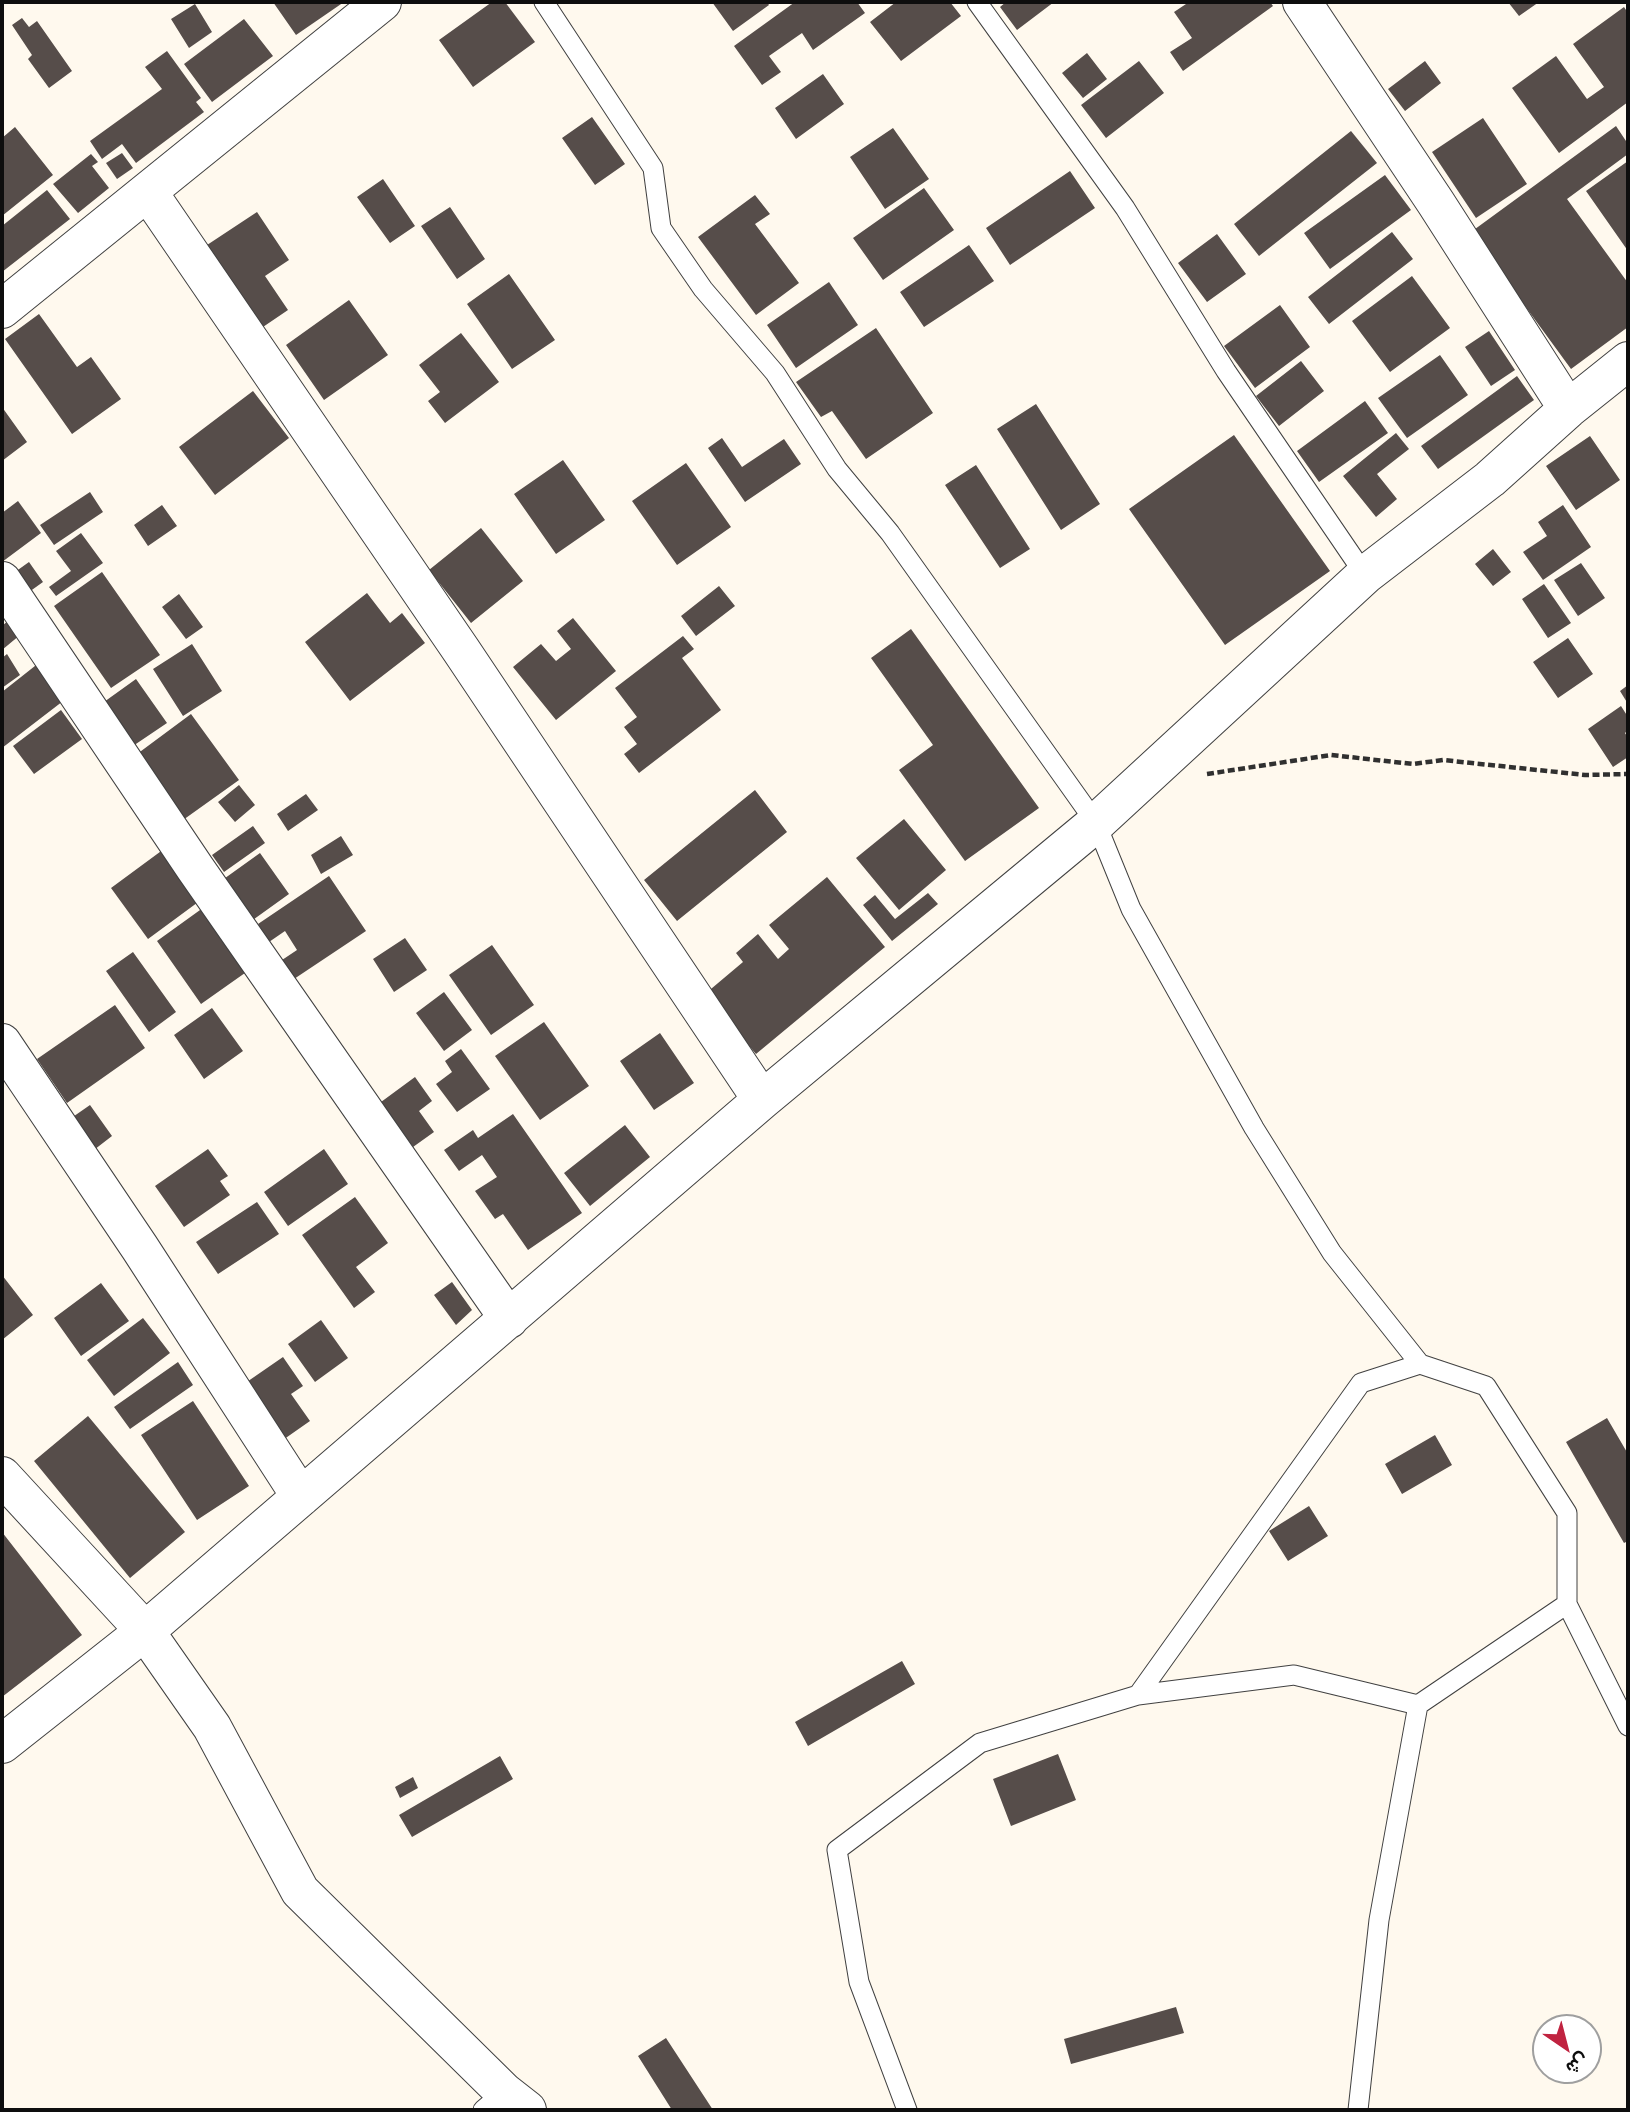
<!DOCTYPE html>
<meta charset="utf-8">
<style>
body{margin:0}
#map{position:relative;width:1630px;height:2112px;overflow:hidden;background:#fff9ee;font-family:Lora,Vazirmatn,serif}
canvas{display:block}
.frame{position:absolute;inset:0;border:4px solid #0e0e0e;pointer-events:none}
.north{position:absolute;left:1532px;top:2014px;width:70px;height:70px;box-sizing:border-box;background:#fff;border:2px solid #9f9f9f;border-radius:50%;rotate:145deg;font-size:19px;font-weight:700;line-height:28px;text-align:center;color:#0e0e0e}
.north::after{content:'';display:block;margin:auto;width:24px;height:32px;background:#c02340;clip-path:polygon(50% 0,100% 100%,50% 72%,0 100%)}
</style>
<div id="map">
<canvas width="1630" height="2112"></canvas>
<div class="frame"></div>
<div class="north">ش</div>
</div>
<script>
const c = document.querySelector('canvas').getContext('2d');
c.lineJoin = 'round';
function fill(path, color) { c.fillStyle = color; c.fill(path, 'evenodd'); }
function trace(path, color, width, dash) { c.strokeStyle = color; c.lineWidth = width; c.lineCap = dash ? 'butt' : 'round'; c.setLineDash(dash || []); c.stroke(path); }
fill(new Path2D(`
 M273,2H344L296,35Z
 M492,2H505L535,42L473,87L439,40Z
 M712,2H767L769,5L733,31Z
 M795,2H857L865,13L813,50L802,33L769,56L781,72L762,85L734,46Z
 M896,2H950L961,16L901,61L870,22Z
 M1006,2H1054L1017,30L1000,7Z
 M1189,2H1270L1273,6L1183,71L1170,52L1192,38L1174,12Z
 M1508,2H1539L1519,16Z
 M195,4L212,32L189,48L171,19Z
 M1624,7L1628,13V102L1559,153L1512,88L1556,56L1587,99L1604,87L1573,44Z
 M22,18L29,27L37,21L72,71L49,88L28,59L32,55L12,25Z
 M244,19L273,56L212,102L184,64Z
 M167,51L201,98L196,102L204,112L136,163L122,144L102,159L90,141L162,89L145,67Z
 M1087,53L1107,79L1083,98L1062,73Z
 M1139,61L1164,93L1106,138L1081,105Z
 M1425,61L1441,83L1405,111L1388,89Z
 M823,74L844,104L796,139L775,108Z
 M592,117L625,164L595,185L562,138Z
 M1483,118L1527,184L1476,218L1432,152Z
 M1616,126L1628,144V154L1567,199L1628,283V327L1571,369L1471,232Z
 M15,127L53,175L2,216V138Z
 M893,128L929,179L885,209L850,157Z
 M1351,131L1377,163L1259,256L1234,224Z
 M122,153L133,168L117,179L106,163Z
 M91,154L98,162L92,166L109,188L78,213L53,184Z
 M1628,161V251L1586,191Z
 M1070,171L1095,208L1010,265L986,228Z
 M1385,175L1411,210L1330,269L1304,233Z
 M383,179L415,226L390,243L357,197Z
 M924,188L954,230L883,280L853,238Z
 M47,190L70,219L2,272V226Z
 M755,195L770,214L755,224L799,283L756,315L698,237Z
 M450,207L485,259L457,279L421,226Z
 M257,212L289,260L265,276L288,310L260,329L204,247Z
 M1392,232L1413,259L1329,324L1308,297Z
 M1217,234L1246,274L1207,302L1178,263Z
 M969,245L994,281L924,327L900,292Z
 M509,274L555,340L512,369L467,304Z
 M1412,276L1450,328L1390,372L1352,321Z
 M829,282L858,325L796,368L767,325Z
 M349,300L388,355L324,400L286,345Z
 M1280,305L1310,347L1255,388L1224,346Z
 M39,314L77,367L91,357L121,399L72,434L5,339Z
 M876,328L933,413L866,459L832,411L821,417L796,382Z
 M1489,331L1515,370L1491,386L1465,347Z
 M461,333L499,382L445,423L428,401L440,392L419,365Z
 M1440,355L1468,395L1407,438L1378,398Z
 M1301,361L1324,391L1279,426L1256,396Z
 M1517,376L1534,400L1438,469L1421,446Z
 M253,391L289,438L215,495L179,447Z
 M1365,401L1388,433L1319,482L1297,451Z
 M1036,404L1100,504L1061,530L997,429Z
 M2,407L27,442L2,461Z
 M1396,433L1409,449L1377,474L1397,499L1376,517L1343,476Z
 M1234,435L1330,571L1225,645L1129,509Z
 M1590,436L1620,480L1576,510L1546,466Z
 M722,438L742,467L784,439L801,464L745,502L708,448Z
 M563,460L605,520L556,554L514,494Z
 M686,463L731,527L677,565L632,501Z
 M976,465L1030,549L1000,568L945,485Z
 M90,492L103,512L54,545L40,525Z
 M18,501L41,533L2,562V513Z
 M162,505L177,526L148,546L134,525Z
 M1563,505L1591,547L1543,580L1523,552L1547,536L1538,522Z
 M481,528L523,581L471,623L429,570Z
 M81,533L103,563L56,596L49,587L71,571L56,551Z
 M1493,549L1511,572L1493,586L1475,564Z
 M29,562L43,582L22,597L8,577Z
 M1581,563L1605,598L1578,616L1554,580Z
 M102,572L160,655L111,688L54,606Z
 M1544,584L1571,623L1548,638L1522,599Z
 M719,586L735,606L696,636L681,616Z
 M367,593L390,623L402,613L425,643L350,701L305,642Z
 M179,594L203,627L186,639L162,607Z
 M573,618L616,671L556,720L513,667L541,644L556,661L571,649L557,631Z
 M9,620L20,635L2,650V626Z
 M911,629L1039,808L965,861L899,770L933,745L871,658Z
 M683,636L694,649L682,658L721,710L639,773L624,754L637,744L624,727L637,717L615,688Z
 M1568,638L1593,674L1558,698L1533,662Z
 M192,644L222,691L183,716L153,669Z
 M7,654L20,675L2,688V658Z
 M40,662L67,698L2,748V692Z
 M136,679L167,723L127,750L97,707Z
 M1628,685V704L1620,691Z
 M1621,706L1628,717V730L1625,733L1628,738V757L1613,767L1588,729Z
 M61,710L82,739L34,774L13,746Z
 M191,714L239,780L176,825L129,760Z
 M239,785L255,805L235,822L218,802Z
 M755,790L787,832L677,921L644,880Z
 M306,794L318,810L288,831L277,814Z
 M904,819L946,870L899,910L856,858Z
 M253,826L265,843L224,872L212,855Z
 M341,836L353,855L321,874L311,855Z
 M168,846L205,897L148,939L111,888Z
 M260,853L289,894L250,922L221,881Z
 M329,876L366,931L294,979L282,960L297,950L285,931L269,942L258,924Z
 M827,877L885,947L756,1054L705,994L743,962L736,953L758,934L778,959L789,949L769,925Z
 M928,893L938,904L892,941L863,905L875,895L895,919Z
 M207,905L252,968L201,1004L157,941Z
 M405,938L427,970L394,992L373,959Z
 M492,945L534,1005L491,1035L449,975Z
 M133,952L176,1012L149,1032L106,971Z
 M444,992L472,1030L444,1051L416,1013Z
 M115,1005L145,1048L67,1103L37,1059Z
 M212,1008L243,1051L204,1079L174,1035Z
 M544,1022L589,1086L540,1120L495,1056Z
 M660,1033L694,1083L654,1110L620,1061Z
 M461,1049L490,1089L457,1112L436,1084L452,1072L445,1061Z
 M415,1077L432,1101L419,1111L434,1132L413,1147L381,1102Z
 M90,1105L112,1136L90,1153L67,1121Z
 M513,1114L582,1213L528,1250L503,1214L495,1219L475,1191L497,1177L482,1155L459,1171L444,1150L473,1130L478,1138Z
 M625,1125L650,1157L590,1206L564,1173Z
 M208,1149L228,1176L220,1181L230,1195L184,1227L155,1186Z
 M324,1149L348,1184L288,1226L264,1192Z
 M355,1197L388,1243L356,1267L375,1292L354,1308L302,1235Z
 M257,1202L279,1234L218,1274L196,1242Z
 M2,1275L33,1315L2,1340Z
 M452,1282L472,1310L456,1325L434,1295Z
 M101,1283L129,1321L81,1356L54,1318Z
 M143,1318L170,1353L114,1396L87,1360Z
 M321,1320L348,1358L315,1382L288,1344Z
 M283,1357L303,1386L291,1394L310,1421L280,1442L241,1386Z
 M178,1362L193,1385L130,1429L114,1407Z
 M193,1401L249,1486L197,1520L141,1435Z
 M88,1416L185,1532L130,1578L34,1461Z
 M1607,1418L1628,1454V1541L1624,1543L1566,1442Z
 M1435,1435L1452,1465L1402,1494L1385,1464Z
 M1309,1506L1328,1536L1288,1561L1269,1531Z
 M2,1532L82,1635L2,1697Z
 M902,1661L915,1684L808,1746L795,1722Z
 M1058,1754L1076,1800L1011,1826L993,1779Z
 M500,1756L513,1779L412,1837L399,1815Z
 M413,1777L418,1788L400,1798L395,1787Z
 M1176,2007L1184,2033L1071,2064L1064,2039Z
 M666,2038L713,2110H672L638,2056Z`), '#564d4a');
const lane = new Path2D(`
 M544,2L653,168L661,228L703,289L775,373L837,469L890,533L1096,823L1131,909L1254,1128L1332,1253L1420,1364L1486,1386L1567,1513V1604L1628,1726
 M977,2L1125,208L1226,371L1365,575
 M1138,1695L1361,1383L1420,1364
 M1418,1705L1567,1604
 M483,2110L504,2092
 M907,2110L859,1982L837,1850L980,1743L1138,1695L1294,1675L1418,1705L1379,1920L1358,2110`);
const street = new Path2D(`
 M1302,2L1436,203L1568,409
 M148,192L461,650L762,1100
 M2,309L382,2
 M2,581L195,868L509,1319
 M2,1043L140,1248L301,1497
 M2,1476L145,1631L212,1727L300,1891L504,2092L527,2110
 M2,1744L145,1631L762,1100L1096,823L1365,575L1490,479L1568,409L1628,361`);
trace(lane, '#414141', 21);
trace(street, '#414141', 40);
trace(new Path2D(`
 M1207,774L1331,755L1413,764L1443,760L1585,775L1628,774`), '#303030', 4.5, [7, 3.5]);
trace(lane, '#fff', 19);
trace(street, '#fff', 38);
</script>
